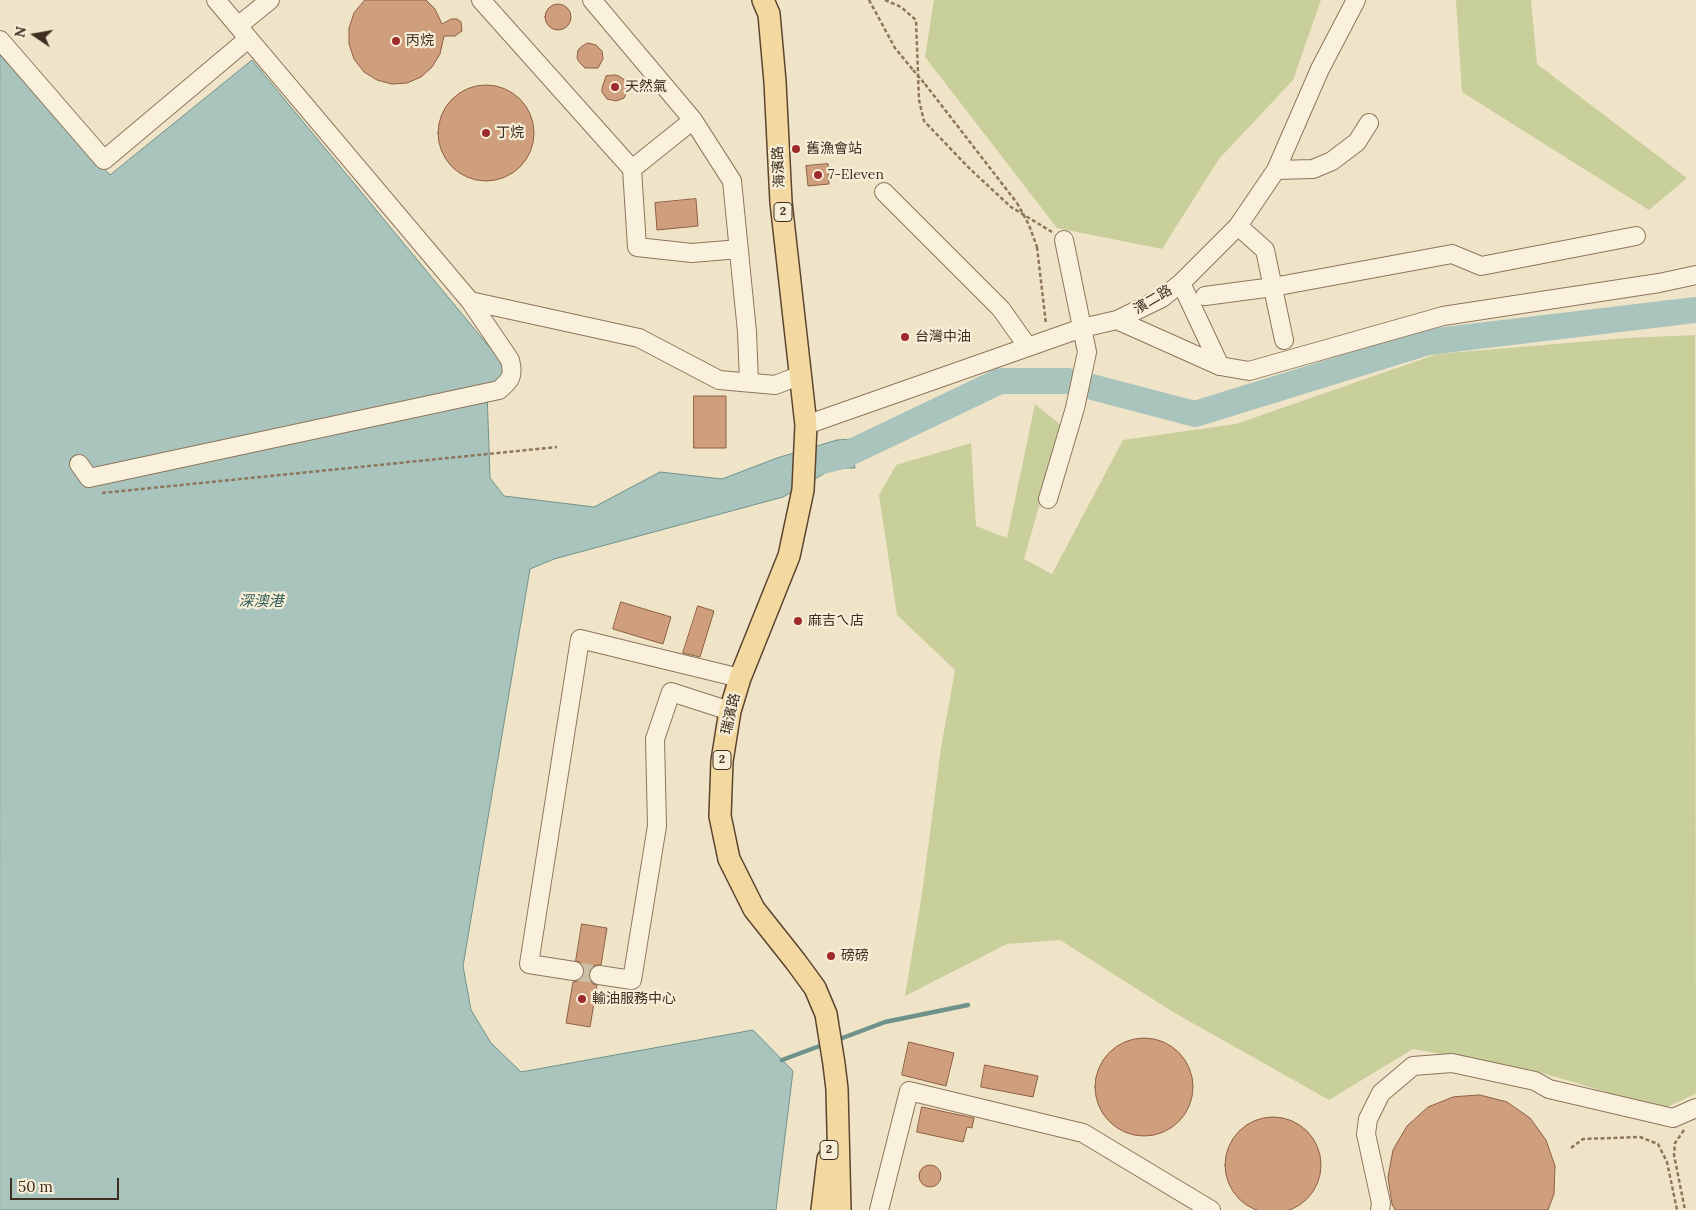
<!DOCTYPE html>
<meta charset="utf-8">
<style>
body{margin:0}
#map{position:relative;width:1696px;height:1210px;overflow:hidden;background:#f0e4c8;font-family:Lora,serif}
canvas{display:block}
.north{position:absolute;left:10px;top:10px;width:50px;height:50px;-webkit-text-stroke:4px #f7eed8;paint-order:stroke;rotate:282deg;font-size:14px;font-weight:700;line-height:20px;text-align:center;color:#3d2e20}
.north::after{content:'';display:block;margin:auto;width:18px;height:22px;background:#3d2e20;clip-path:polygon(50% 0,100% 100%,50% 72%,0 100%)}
.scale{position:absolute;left:10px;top:1178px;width:109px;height:22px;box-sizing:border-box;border:2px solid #3d2e20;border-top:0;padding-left:6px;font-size:15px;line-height:18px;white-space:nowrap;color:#3d2e20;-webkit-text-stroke:4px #f7eed8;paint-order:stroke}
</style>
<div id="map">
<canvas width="1696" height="1210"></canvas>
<div class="north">N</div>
<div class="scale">50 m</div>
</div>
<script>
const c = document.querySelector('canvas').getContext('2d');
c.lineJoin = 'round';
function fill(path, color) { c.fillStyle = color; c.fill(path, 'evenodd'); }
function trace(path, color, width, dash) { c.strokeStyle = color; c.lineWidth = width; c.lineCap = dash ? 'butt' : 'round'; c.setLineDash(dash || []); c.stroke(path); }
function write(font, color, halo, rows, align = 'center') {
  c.font = font + ' Lora,"Noto Sans TC",serif'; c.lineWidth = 4.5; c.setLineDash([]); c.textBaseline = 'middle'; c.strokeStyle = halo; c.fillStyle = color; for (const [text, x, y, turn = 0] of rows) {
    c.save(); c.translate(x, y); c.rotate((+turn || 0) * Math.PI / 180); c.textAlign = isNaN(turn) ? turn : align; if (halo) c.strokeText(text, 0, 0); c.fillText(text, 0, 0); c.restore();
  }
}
fill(new Path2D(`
 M934,0H1321L1293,80L1219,159L1162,249L1057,228L925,57Z
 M1456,0H1531L1537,64L1687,178L1649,210L1462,92Z
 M1695,335L1696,1093L1695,1094L1663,1109L1536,1071L1413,1049L1329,1100L1173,1012L1060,940L1007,944L905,996L922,894L941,748L955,670L897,615L879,495L896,465L971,443L976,526L1007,538L1035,404L1062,426L1024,559L1052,574L1123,440L1236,424L1437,354L1627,338Z`), '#c9cf9b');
const water = new Path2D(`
 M0,55L110,175L252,60L510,372L487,390L490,478L504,496L594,507L660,472L722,479L777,458L837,440L851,439L855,468H834L783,497L554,559L530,569L463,966L471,1010L491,1043L521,1072L753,1030L793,1071L776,1210H0Z`);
fill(water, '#a9c4bc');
trace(water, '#6f938a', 1);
trace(new Path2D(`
 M837,1040L885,1022L968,1005
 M782,1060L825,1044`), '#6f938a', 4.5);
trace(new Path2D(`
 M1092,387L1195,414L1428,342L1696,310
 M819,462L843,456L1000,381H1068`), '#a9c4bc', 26);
const building = new Path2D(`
 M365,0H426L435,9L442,24L451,19H457L461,22L462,31L455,36H444L440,54L432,67L421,77L407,83L392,84L377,80L364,72L354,59L349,44V28L354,13Z
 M545 17a13 13 0 1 1 26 0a13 13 0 1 1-26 0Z
 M588,43L596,45L602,51L603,59L598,68H585L579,62L577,58L578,50L581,47Z
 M615,75L619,76L626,81L628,90L624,98L616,101L607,99L602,92V88L606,76Z
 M438 133a48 48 0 1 1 96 0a48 48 0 1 1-96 0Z
 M828,164L829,184L808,186L806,166Z
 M696,199L698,226L657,230L655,203Z
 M694,396H726V448H694Z
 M621,602L671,617L663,644L613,629Z
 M698,606L714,611L700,657L683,653Z
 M582,924L607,928L601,965H595L589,973V979L593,984L597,985L590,1027L566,1023L573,982L578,981L584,973V967L580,962L576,961Z
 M1095 1087a49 49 0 1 1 98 0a49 49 0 1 1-98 0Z
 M909,1042L954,1053L946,1086L902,1075Z
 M985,1065L1038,1076L1033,1097L981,1087Z
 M1480,1095L1507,1102L1530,1118L1546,1140L1555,1166L1554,1194L1548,1210H1395L1392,1204L1388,1177L1393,1150L1407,1126L1428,1107L1453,1097Z
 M922,1107L974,1118L972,1128L967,1127L963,1142L917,1132Z
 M1225 1165a48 48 0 1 1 96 0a48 48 0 1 1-96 0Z
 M919 1176a11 11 0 1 1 22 0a11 11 0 1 1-22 0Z`);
fill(building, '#cf9f7d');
trace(building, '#8d5f41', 1);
trace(new Path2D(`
 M574,971L599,975`), '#ccc0a6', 18, [18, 9]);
const minor = new Path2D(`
 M216,0L470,301L639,338L719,380L775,385L801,375
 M481,0L632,169
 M592,0L693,120L732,181L747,332L749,382
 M238,26L270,0
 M0,40L104,160L248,39
 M693,120L632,169L637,247L692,253L739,249
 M1276,170L1313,169L1332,161L1357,142L1369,123
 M884,192L1001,309L1028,347
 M1238,226L1265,250L1284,340
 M1181,283L1220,366
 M1205,296L1273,287L1452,254L1481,266L1636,236
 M1117,320L1220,366L1249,371L1443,316L1659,283L1696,275
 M806,425L1082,328L1117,320L1162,298L1181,283L1238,226L1276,170L1320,69L1356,0
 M79,464L89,478L499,390C511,380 514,376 510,360L470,301
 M1048,499L1075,408L1087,352L1064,240
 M574,971L529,964L580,639L740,678
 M599,975L632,980L657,826L655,739L671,692L730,711
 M879,1210L909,1091L1083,1133L1211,1210
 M1380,1210L1381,1203L1366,1134L1368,1119L1381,1093L1413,1066L1452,1063L1535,1081L1549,1089L1673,1118L1696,1108`);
const major = new Path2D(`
 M763,0L769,14L775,82L781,202L806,425L803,490L789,556L740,678L730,711L722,761L720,816L729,859L754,909L796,962L815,988L826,1014L834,1064L837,1089L840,1210
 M822,1210L828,1159`);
trace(minor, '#8d765c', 20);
trace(major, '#5b4430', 24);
trace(new Path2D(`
 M869,0L895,48L913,70
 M885,0L901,7L916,20L919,100L924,121L969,168L1011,207L1052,232
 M925,84L1017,203
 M1037,247L1046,324
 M102,493L557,447
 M1684,1130L1675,1143L1674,1155L1685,1210
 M1571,1148L1583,1139L1640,1137L1658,1144L1667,1162L1677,1210`), '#8d765c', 2.5, [4, 2.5]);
trace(minor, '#faf1dc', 18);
trace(major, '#f3d9a0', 21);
trace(new Path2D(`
 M913,70L925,84
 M1017,203L1029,225L1037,247`), '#8d765c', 2.5, [4, 2.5]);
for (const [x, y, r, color] of [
 [396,41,5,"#9e2a2b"],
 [615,87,5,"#9e2a2b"],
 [486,133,5,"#9e2a2b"],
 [796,149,5,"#9e2a2b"],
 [818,175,5,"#9e2a2b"],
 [905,337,5,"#9e2a2b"],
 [798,621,5,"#9e2a2b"],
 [831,956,5,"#9e2a2b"],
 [582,999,5,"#9e2a2b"]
]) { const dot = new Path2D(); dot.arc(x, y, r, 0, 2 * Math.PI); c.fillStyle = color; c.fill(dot); trace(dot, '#f7eed8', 2); }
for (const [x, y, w] of [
 [783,212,18],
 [722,760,18],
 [829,1150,18]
]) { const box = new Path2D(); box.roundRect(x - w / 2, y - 9.5, w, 19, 4); c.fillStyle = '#f7eed8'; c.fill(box); trace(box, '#3d2e20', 1); }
write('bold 12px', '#3d2e20', null, [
 ["2",783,212],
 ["2",722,760],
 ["2",829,1150]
]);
write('14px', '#3d2e20', '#f7eed8', [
 ["丙烷",406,41],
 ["天然氣",625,87],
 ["丁烷",496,133],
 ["舊漁會站",806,149],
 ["7-Eleven",828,175],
 ["台灣中油",915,337],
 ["麻吉ㄟ店",808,621],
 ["磅磅",841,956],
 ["輸油服務中心",592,999]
], 'left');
write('14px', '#3d2e20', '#f7eed8', [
 ["海濱路",779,167,-93],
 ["濱二路",1153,300,-31],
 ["瑞濱路",731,714,-77]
]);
write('italic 15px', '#2f5d5a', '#f7eed8', [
 ["深澳港",261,602]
]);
</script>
